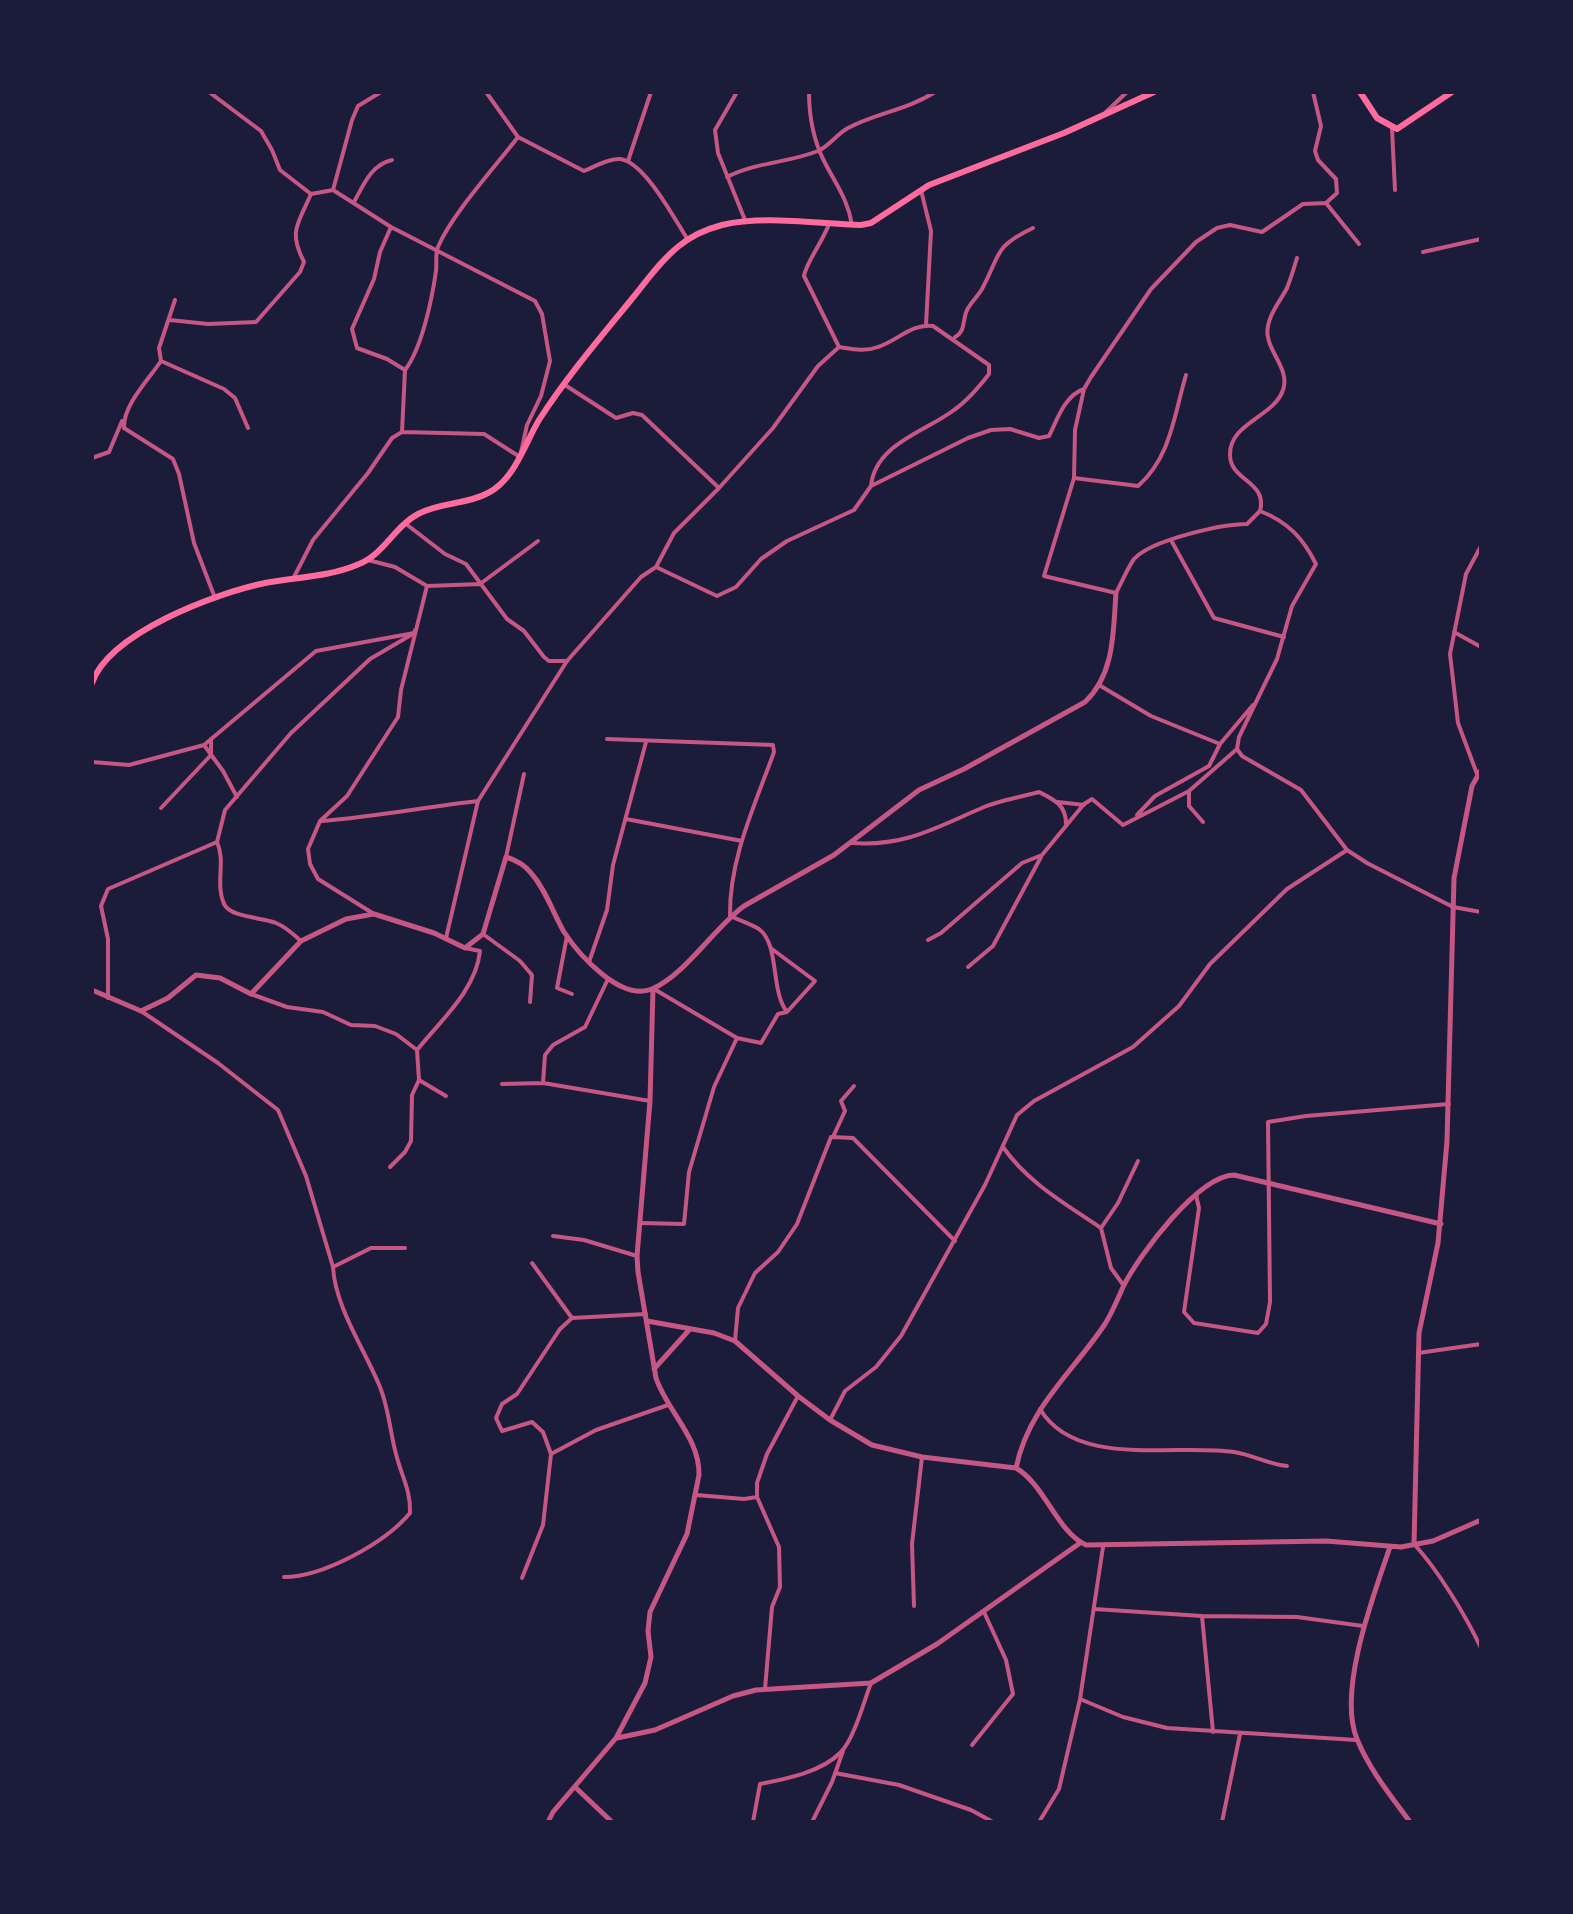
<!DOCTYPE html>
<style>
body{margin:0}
#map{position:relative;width:1573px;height:1914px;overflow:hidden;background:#1b1b3a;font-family:"Varela Round",sans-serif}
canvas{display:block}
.frame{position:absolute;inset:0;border:94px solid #1b1b3a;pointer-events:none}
</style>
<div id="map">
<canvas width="1573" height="1914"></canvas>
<div class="frame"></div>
</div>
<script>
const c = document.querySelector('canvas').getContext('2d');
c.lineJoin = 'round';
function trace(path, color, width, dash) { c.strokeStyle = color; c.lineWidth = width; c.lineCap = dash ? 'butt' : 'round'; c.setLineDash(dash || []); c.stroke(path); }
trace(new Path2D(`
 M209,92L261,131L272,150L280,170L311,194L333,190L391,227L535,301L542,314L550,361L541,396L527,425L520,457L484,434L402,432
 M486,92L518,137L584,171C594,167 609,158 620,159C645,162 675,220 688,240
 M737,92L715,130L718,153L745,220
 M809,92C809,116 813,139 824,161C835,183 848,199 852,225
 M1106,112L1127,92
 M1392,129L1395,190
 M628,161L651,92
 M727,177C756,162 788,163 818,151C829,146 837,134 848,128C876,113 907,110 935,92
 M333,190L352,120L358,106L381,92
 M921,190L931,231L926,325
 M354,202C364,184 371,165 392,160
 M1326,203L1359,244
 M829,224C823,241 806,263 804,276L839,347
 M1423,252L1481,239
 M175,300L159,348L161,361C149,379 123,405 124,428L173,459L179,474L194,543L215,598
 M170,320L208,324L256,322L300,272L304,262C288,231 298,224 311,194
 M955,337C966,331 962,321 967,310C971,302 978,296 982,289C1001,254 993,247 1033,228
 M161,361L224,389L235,398L248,428
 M405,370C422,348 432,299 436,271C437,263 435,254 438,247C452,214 495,167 518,137
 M565,385L616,418L633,413L642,415L719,488
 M92,458L109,452L122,421
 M1074,478L1138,486C1171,457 1174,415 1186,375
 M1260,511C1268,481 1230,481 1230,455C1229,423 1274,417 1283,390C1291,367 1263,349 1268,326C1270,312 1281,300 1287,288C1291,278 1294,268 1297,258
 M406,524L445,554L466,564L507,619L524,631L544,657L549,661H566
 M1171,540L1214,618L1284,637
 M368,560L395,567L427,586L401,690L398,717L347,796L320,821L308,849L310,864L318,879L374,914
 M656,567L717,596L736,587L761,559L787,541L854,510L871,486L968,438L991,430L1010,429L1039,438L1049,436C1057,420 1065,395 1084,389
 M293,579L313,540L368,473L392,438L402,432L405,370L387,359L357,348L352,329L374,279L380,252L391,227
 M427,586L480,584L538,541
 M1454,632L1481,647
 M1099,685L1151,716L1220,744
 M607,739L773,745L774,752C755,805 729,859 730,916C739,920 751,924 759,929C780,945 770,990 787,1012
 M204,745L223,771L237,797
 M1237,749L1239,737L1277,659L1292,606L1316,564C1303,538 1288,522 1260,511L1247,524C1222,524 1151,540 1134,559C1127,569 1122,582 1116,593L1044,576L1074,478L1075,430L1084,389L1091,377L1151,289L1196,242L1217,228L1230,225L1262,232L1303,204L1326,203L1337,193L1336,179L1318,160L1315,151L1321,126L1313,92
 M92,762L129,765L204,745L316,651L414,633L415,630
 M1477,774L1458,723L1450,654L1466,574L1481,546
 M1189,791V806L1203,822
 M1058,802L1084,805
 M161,808L211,755V739
 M1137,815L1155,796L1209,766L1220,744L1253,705
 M626,819L742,841
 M322,821C376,817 425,807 478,801
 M217,842L225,810L291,733L370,659L411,635
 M852,843C905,847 937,827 984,807C1001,800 1021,797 1039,792C1055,800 1066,805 1066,824
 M506,857L524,774
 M483,934L520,961L532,975L530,1002
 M567,936L557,988L572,994
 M446,938L478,801L567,661L641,577L656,567L674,533L719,488L773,428L818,366L839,347C852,349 865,352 878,347C897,341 912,323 933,326L989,365V374C979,387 967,401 954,410C925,432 875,444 871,486
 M928,940L941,933L1022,863L1042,855L1084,804L1092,799L1123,825L1189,791L1237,749L1242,756L1301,790L1347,850L1367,863L1453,907L1481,912
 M589,962L607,910L613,865L646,742
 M968,967L993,946L1041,857
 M654,989L737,1038L761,1043L778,1014L787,1012L815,981L772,949
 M251,994L287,1007L323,1012L351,1025L375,1026L396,1034L417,1050C441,1020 476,990 480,951L465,948
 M108,998V939L101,906L108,889L217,842C226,861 215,884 224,904C231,918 262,917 276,923C286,927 292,933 301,941
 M141,1011L218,1063L278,1110L306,1176L333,1267C335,1307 365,1350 380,1387C389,1409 390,1432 396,1454C401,1475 411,1490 410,1513C385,1543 323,1577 284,1577
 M419,1080L446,1096
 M543,1083L545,1055L553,1045L585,1027L608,979
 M502,1084L543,1083L650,1101
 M833,1137L845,1111L841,1101L854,1086
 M1003,1147C1028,1183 1066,1204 1101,1228L1111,1268L1124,1286
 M390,1167L405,1152L411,1141L412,1095L419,1080L417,1050
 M1196,1195L1199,1208L1184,1312L1194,1323L1258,1333L1266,1324L1270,1302L1268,1122L1306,1116L1449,1104
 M640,1223L684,1224L689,1172L714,1087L737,1038
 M1101,1228L1118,1203L1138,1161
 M553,1236L584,1240L637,1256
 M532,1263L572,1318
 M333,1267L371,1248H405
 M646,1314L572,1318L560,1329L517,1394L502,1404L496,1418L502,1431L532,1422L543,1432L551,1454L596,1430L668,1405
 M735,1341L738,1308L755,1273L778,1252L797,1224L831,1137L853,1138L955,1241
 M1418,1353L1481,1344
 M1040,1409C1076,1469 1175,1443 1234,1452C1253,1455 1268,1464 1287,1466
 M830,1420L845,1391L876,1367L901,1336L985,1185L1017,1115L1034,1101L1133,1047L1179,1006L1210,964L1287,889L1347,850
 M696,1495L744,1499L757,1497
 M1414,1544C1438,1570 1466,1616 1481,1648
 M522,1578L543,1525L551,1454
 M914,1606L912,1544L922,1457
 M1094,1609L1202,1616L1297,1617L1363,1626
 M1202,1616L1213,1732
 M765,1689L772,1607L780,1587L779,1547L757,1497V1483L767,1454L798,1396
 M1080,1699L1123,1717L1167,1728L1356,1740
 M972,1745L1013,1694L1006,1660L984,1612
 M835,1773L899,1785L971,1810L993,1822
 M753,1822L760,1784C786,1779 822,1772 841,1752C854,1739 864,1701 871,1683
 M812,1822L832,1782L843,1751
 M1039,1822L1059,1789L1080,1699L1103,1547
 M1222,1822L1240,1734`), '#c65784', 4);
trace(new Path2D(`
 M92,990L141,1011L168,998L196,975L220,978L251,994L301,941L346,919L374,914L434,933L465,948L483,934L506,857C516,860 524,864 531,873C546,890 553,913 564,932C579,955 621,1002 652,989C686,974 713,929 744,906L834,855L919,790L964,769L1085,702C1115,673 1113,632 1116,593
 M647,1321L714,1333L735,1341L798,1396L830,1420L872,1445L922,1457L1016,1468C1045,1485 1057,1532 1086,1545L1326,1541L1401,1547L1433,1541L1481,1520
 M654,1369L690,1329
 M1016,1468C1028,1408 1073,1372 1105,1324C1113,1311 1118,1298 1124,1285C1140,1254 1198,1176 1234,1175L1441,1224
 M1414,1544L1419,1333L1438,1243L1447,1141L1454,878L1472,786L1481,770
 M1390,1547C1374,1594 1337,1691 1357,1739C1369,1769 1391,1796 1410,1822
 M617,1738L655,1730L733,1696L756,1690L871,1683L937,1644L1080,1543
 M575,1787L612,1822
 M548,1822L553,1812L616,1738L645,1683L651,1657L648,1631L650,1612L687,1534L699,1475C700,1438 667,1411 656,1378L638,1272L637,1256L650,1101L653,989`), '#c65784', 5);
trace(new Path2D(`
 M1360,92L1377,118L1397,129L1452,92
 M92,683C109,633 216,593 265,583C296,577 330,577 359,564C383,555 395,526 418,514C440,502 466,505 488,493C515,479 524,445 539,420C566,378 599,339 631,300C646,282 660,261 679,246C691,236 707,229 722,225C763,215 818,224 861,225L871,223L929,185L1064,133L1154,92`), '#ff6b9d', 6);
</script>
